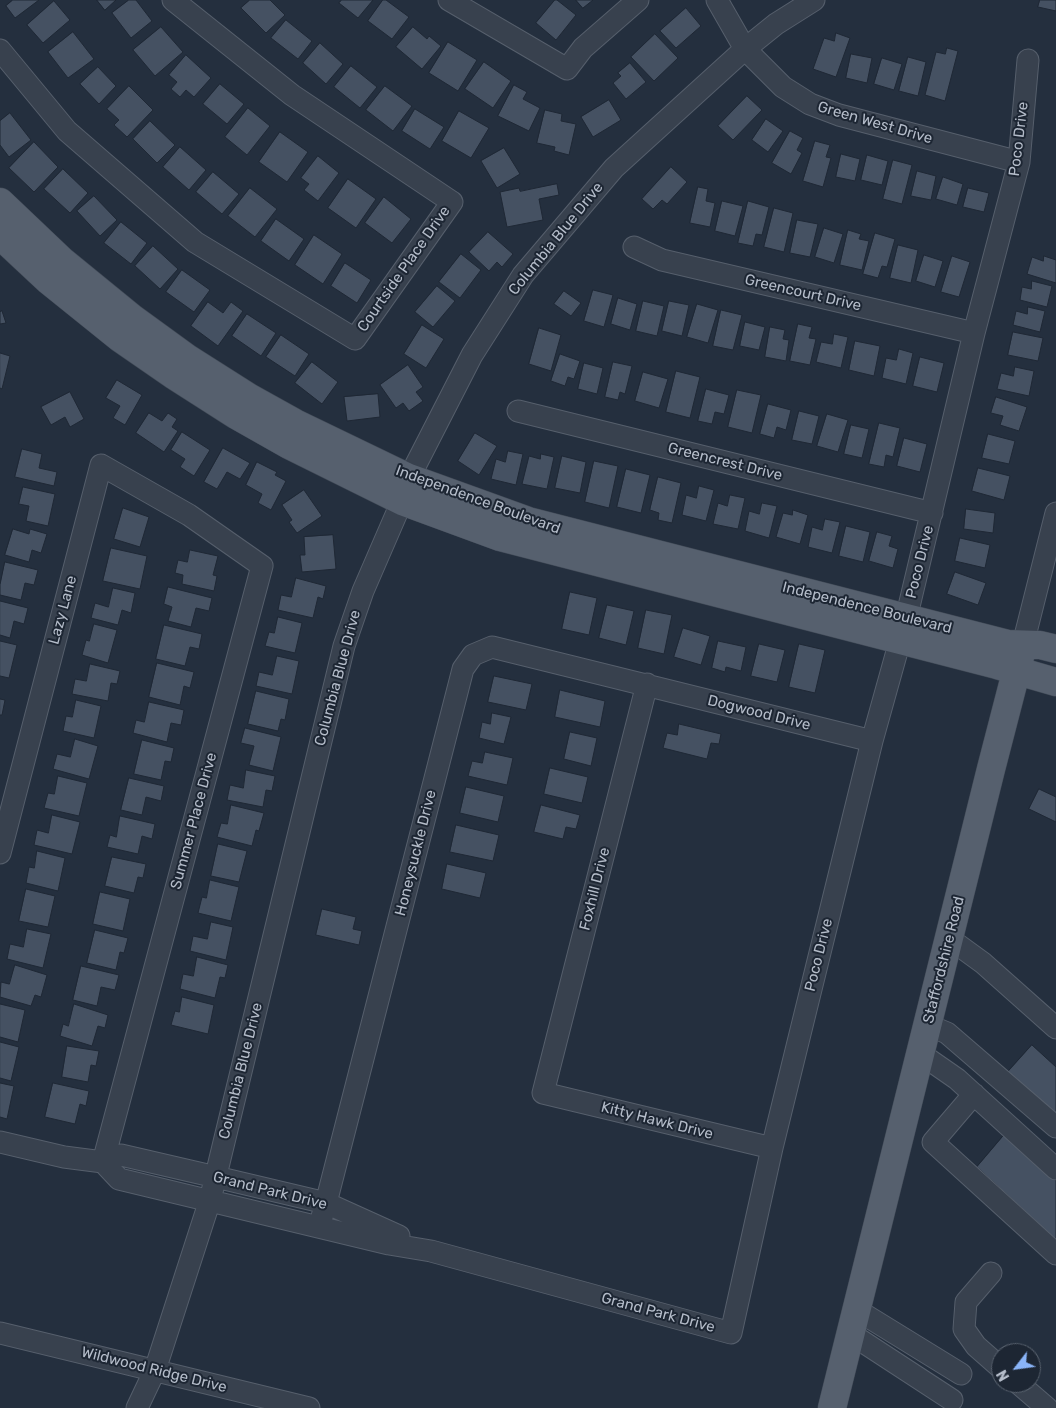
<!DOCTYPE html>
<style>
body{margin:0}
#map{position:relative;width:1056px;height:1408px;overflow:hidden;background:#242f3e;font-family:Rubik,sans-serif}
canvas{display:block}
.north{position:absolute;left:991px;top:1343px;width:50px;height:50px;box-sizing:border-box;background:#1d2633;border:1px solid #59626f;border-radius:50%;rotate:240deg;font-size:14px;font-weight:700;line-height:20px;text-align:center;color:#b4bcc9}
.north::after{content:'';display:block;margin:auto;width:18px;height:22px;background:#8ab4f8;clip-path:polygon(50% 0,100% 100%,50% 72%,0 100%)}
</style>
<div id="map">
<canvas width="1056" height="1408"></canvas>
<div class="north">N</div>
</div>
<script>
const c = document.querySelector('canvas').getContext('2d');
c.lineJoin = 'round';
function fill(path, color) { c.fillStyle = color; c.fill(path, 'evenodd'); }
function trace(path, color, width, dash) { c.strokeStyle = color; c.lineWidth = width; c.lineCap = dash ? 'butt' : 'round'; c.setLineDash(dash || []); c.stroke(path); }
function write(font, color, halo, rows, align = 'center') {
  c.font = font + ' Rubik,sans-serif'; c.lineWidth = 4; c.setLineDash([]); c.textBaseline = 'middle'; c.strokeStyle = halo; c.fillStyle = color; for (const [text, x, y, turn = 0] of rows) {
    c.save(); c.translate(x, y); c.rotate((+turn || 0) * Math.PI / 180); c.textAlign = isNaN(turn) ? turn : align; if (halo) c.strokeText(text, 0, 0); c.fillText(text, 0, 0); c.restore();
  }
}
const building = new Path2D(`
 M13,0H39L15,18L6,6Z
 M97,0H116L105,10Z
 M129,0H136L152,21L131,38L112,13Z
 M250,0H270L285,15L266,33L241,8Z
 M342,0H373L358,18L339,3Z
 M383,0H386L409,17L392,39L368,21Z
 M555,0H557L576,15L556,40L536,23Z
 M576,0H593L583,8Z
 M1040,0H1056V11L1038,7Z
 M54,1L70,20L43,43L27,25Z
 M686,8L701,26L676,48L660,31Z
 M286,20L312,41L298,59L271,38Z
 M161,27L183,52L155,76L133,50Z
 M413,27L427,39L429,36L441,46L422,69L396,47Z
 M73,32L94,59L68,78L48,52Z
 M836,33L850,38L836,77L813,69L824,38L834,41Z
 M655,34L678,58L654,81L631,57Z
 M448,42L477,60L458,91L429,73Z
 M320,43L343,64L326,84L303,63Z
 M947,48L958,51L945,101L925,95L936,52L945,54Z
 M851,54L872,58L867,83L846,78Z
 M186,55L211,78L194,97L186,90L180,97L171,89L177,82L169,75Z
 M908,57L926,62L918,96L899,91Z
 M882,58L902,64L894,90L874,84Z
 M484,62L511,81L493,108L465,89Z
 M630,63L646,82L626,99L613,83L621,76L618,73Z
 M351,66L377,87L360,108L334,87Z
 M98,67L116,86L99,104L80,84Z
 M220,84L244,104L227,124L203,104Z
 M514,85L527,92L523,99L540,108L529,131L498,116Z
 M129,86L153,110L127,137L114,125L119,120L107,109Z
 M385,86L412,106L393,131L366,110Z
 M747,96L762,110L733,140L718,126Z
 M609,100L621,120L593,137L581,117Z
 M248,108L270,126L247,155L225,137Z
 M415,109L444,127L430,149L402,131Z
 M545,110L562,114L561,121L576,124L569,155L554,151L555,147L537,143Z
 M459,111L489,128L471,158L442,141Z
 M10,113L31,140L9,157L0,145V121Z
 M766,119L783,131L768,152L752,140Z
 M150,121L175,145L157,163L133,139Z
 M790,131L803,138L797,150L802,153L791,174L772,163Z
 M280,132L308,152L287,182L259,162Z
 M815,141L830,145L826,157L831,158L823,187L803,181Z
 M34,142L58,167L34,192L9,168Z
 M180,147L206,170L189,190L163,167Z
 M504,148L520,174L497,188L481,161Z
 M841,154L860,159L855,181L836,177Z
 M867,155L888,161L882,185L861,180Z
 M318,156L339,173L318,201L304,190L309,184L301,178Z
 M893,160L912,165L902,204L883,199Z
 M671,167L687,182L667,204L662,200L653,209L642,199Z
 M63,169L88,193L70,213L44,189Z
 M917,171L936,176L931,200L911,196Z
 M213,172L239,194L222,214L196,192Z
 M943,177L963,184L957,205L936,199Z
 M348,179L376,199L356,228L328,208Z
 M557,184L559,195L539,199L543,220L507,227L500,192L519,188L520,191Z
 M698,187L708,189L706,201L715,203L710,227L690,223Z
 M250,188L277,209L255,237L228,216Z
 M968,188L989,193L984,212L963,207Z
 M94,196L117,220L100,236L77,211Z
 M384,197L411,219L392,243L365,223Z
 M722,201L743,206L735,236L715,231Z
 M748,201L769,207L762,235L756,234L753,246L738,243Z
 M774,208L793,213L784,252L764,247Z
 M276,219L304,239L289,261L261,241Z
 M797,220L818,224L810,257L790,253Z
 M121,222L147,243L131,264L104,243Z
 M824,228L843,234L834,263L815,257Z
 M848,230L861,234L859,239L869,241L862,270L840,265Z
 M488,232L513,254L502,267L497,262L489,271L469,252Z
 M875,233L895,239L887,267L882,266L878,278L863,274Z
 M314,235L342,254L323,284L295,265Z
 M898,245L918,250L911,283L890,278Z
 M153,246L178,269L160,289L135,266Z
 M461,254L481,270L460,298L439,282Z
 M924,255L943,261L935,287L916,281Z
 M952,256L970,262L959,297L941,292Z
 M1044,256L1056,260V283L1027,274L1032,257L1043,261Z
 M345,263L371,280L357,303L331,286Z
 M182,270L210,290L194,312L166,292Z
 M1032,281L1052,286L1047,307L1020,300L1022,287L1031,289Z
 M437,286L455,301L433,327L415,312Z
 M593,290L613,295L604,327L584,321Z
 M564,291L581,303L571,316L554,304Z
 M618,298L637,304L630,330L611,324Z
 M643,301L664,306L657,336L636,331Z
 M669,301L689,305L682,336L662,331Z
 M208,302L223,313L231,302L243,311L218,346L191,326Z
 M697,304L718,310L708,343L687,337Z
 M1028,307L1045,311L1040,332L1013,325L1016,311L1027,314Z
 M721,310L742,315L733,350L713,346Z
 M2,311L6,323L0,324V312Z
 M247,314L276,333L261,356L232,336Z
 M745,322L765,327L759,350L740,346Z
 M798,324L812,327L809,338L816,339L810,365L790,361Z
 M422,325L444,339L426,368L404,354Z
 M770,327L785,330L783,339L789,340L786,361L765,357Z
 M539,328L561,335L551,371L529,364Z
 M1013,332L1043,338L1038,361L1008,355Z
 M834,334L848,337L841,368L816,362L821,342L832,344Z
 M281,335L309,354L295,376L266,357Z
 M855,341L880,346L874,376L849,370Z
 M899,349L913,353L906,384L882,378L886,358L896,360Z
 M0,353L10,356L2,389L0,388Z
 M560,354L580,361L574,379L568,377L565,386L551,381Z
 M920,357L944,363L937,392L913,386Z
 M312,362L338,382L322,404L295,383Z
 M613,362L632,366L625,394L620,392L618,400L605,397Z
 M584,363L603,368L597,394L578,389Z
 M408,365L423,387L416,392L423,401L409,411L403,403L396,408L380,385Z
 M1015,367L1034,371L1029,396L997,389L1001,373L1013,376Z
 M676,371L700,377L690,418L666,412Z
 M643,372L668,379L659,408L635,401Z
 M117,380L142,395L125,425L113,418L120,406L106,398Z
 M706,389L729,395L724,414L715,412L712,424L698,421Z
 M737,390L761,395L752,433L728,427Z
 M70,392L84,419L70,427L65,417L51,425L41,407Z
 M378,394L380,417L347,421L344,397Z
 M996,397L1027,407L1019,431L1000,425L1003,416L991,413Z
 M768,404L791,410L786,430L777,427L774,438L760,434Z
 M799,411L819,416L812,444L792,440Z
 M149,413L162,421L168,413L177,419L172,427L178,431L164,452L136,433Z
 M827,414L848,420L838,452L817,446Z
 M879,423L900,428L893,457L886,455L884,467L869,464Z
 M851,425L869,429L862,458L844,454Z
 M182,432L210,450L194,476L180,467L185,459L171,450Z
 M475,433L497,446L479,475L458,461Z
 M988,434L1015,441L1009,464L982,458Z
 M904,438L927,444L920,472L897,466Z
 M223,448L250,463L240,479L227,472L217,489L204,482Z
 M22,449L42,454L39,468L57,472L54,486L15,477Z
 M508,451L523,454L516,485L491,479L496,459L505,462Z
 M541,454L554,457L547,489L522,484L529,456L540,459Z
 M562,456L586,462L580,493L555,488Z
 M594,461L618,466L609,508L585,502Z
 M257,462L277,472L275,475L286,481L271,510L258,503L262,494L246,485Z
 M978,468L1010,476L1004,500L972,491Z
 M626,469L650,475L641,513L617,507Z
 M658,477L681,483L672,523L658,520L659,513L650,510Z
 M699,486L714,490L706,521L682,515L686,495L696,498Z
 M23,487L55,494L48,526L26,521L29,506L19,504Z
 M304,490L322,516L297,533L289,522L292,520L282,505Z
 M730,495L745,498L738,529L713,524L718,503L727,506Z
 M762,503L777,506L769,538L745,531L749,511L759,514Z
 M123,508L149,517L140,547L114,539Z
 M966,509L995,513L993,533L964,529Z
 M793,510L808,515L800,544L776,537L783,513L792,515Z
 M825,519L840,522L832,553L808,547L812,527L822,530Z
 M846,526L870,532L863,562L839,556Z
 M13,529L29,534L30,529L47,534L41,553L32,550L29,562L5,555Z
 M877,532L892,536L889,546L898,549L893,568L869,561Z
 M333,535L336,569L302,572L300,555H305L304,537Z
 M960,538L990,545L985,568L955,561Z
 M111,548L147,556L140,589L103,581Z
 M190,550L218,556L213,575L217,576L214,591L182,584L183,575L175,573L178,560L187,562Z
 M5,562L38,570L34,585L25,583L21,600L0,595V585Z
 M955,572L986,583L978,605L947,594Z
 M296,578L326,586L323,599L318,597L313,618L278,610L281,595L291,597Z
 M168,587L212,598L209,611L196,608L191,627L168,621L172,607L164,604Z
 M113,588L135,593L131,613L122,610L118,625L91,618L95,603L108,607Z
 M570,592L597,598L589,635L562,629Z
 M0,601L28,608L24,624L14,621L10,638L0,635Z
 M607,605L634,611L626,645L599,638Z
 M646,610L672,615L664,654L638,648Z
 M278,617L302,623L295,653L265,646L269,632L274,633Z
 M94,624L117,630L108,663L82,655L86,640L89,641Z
 M164,625L202,634L199,649L190,647L185,666L156,659Z
 M683,628L710,636L701,665L674,657Z
 M0,641L17,645L9,678L0,676Z
 M718,641L746,647L741,671L726,667L725,672L712,668Z
 M759,644L785,650L777,682L751,676Z
 M799,644L825,650L815,693L789,687Z
 M277,656L299,661L292,694L256,686L259,672L272,675Z
 M157,663L194,672L190,688L184,686L180,705L149,697Z
 M90,664L120,671L117,684L111,683L108,701L72,694L75,679L86,681Z
 M494,676L532,684L526,710L488,702Z
 M560,690L605,701L600,727L555,717Z
 M256,691L289,699L285,720L281,719L278,731L248,724Z
 M0,699L5,700L2,715H0Z
 M76,700L101,706L94,738L63,731L66,716L72,717Z
 M149,702L184,710L181,725L171,723L167,742L133,733L136,720L144,722Z
 M492,713L511,717L504,744L479,738L482,722L490,724Z
 M679,724L721,734L719,744L711,743L707,759L663,748L667,733L677,735Z
 M245,728L281,737L273,771L249,765L254,746L241,743Z
 M570,732L597,738L591,766L564,759Z
 M75,739L98,746L89,779L53,769L57,754L70,757Z
 M142,740L174,748L171,762L165,761L161,780L134,774Z
 M485,752L513,758L507,785L468,776L472,761L482,763Z
 M550,768L588,777L582,803L544,794Z
 M246,770L275,776L272,791L266,790L263,807L227,800L230,785L243,788Z
 M58,776L87,783L79,816L44,808L48,793L54,794Z
 M129,778L164,786L161,801L146,797L142,815L121,810Z
 M466,787L504,796L498,822L460,813Z
 M1039,789L1056,797V822L1029,809Z
 M231,805L264,813L259,831L256,830L252,846L217,837L221,823L227,824Z
 M541,805L580,815L576,829L566,827L563,839L534,832Z
 M52,815L80,822L72,854L34,845L37,830L48,833Z
 M120,816L155,824L152,839L142,836L138,854L107,847L110,835L116,837Z
 M456,825L499,835L493,861L450,852Z
 M218,844L247,851L239,882L211,876Z
 M37,851L65,858L58,891L26,883L29,867L34,868Z
 M112,857L146,864L143,878L138,877L134,893L105,886Z
 M447,864L486,873L480,898L442,889Z
 M210,880L239,887L231,921L198,913L202,897L206,898Z
 M26,889L55,896L48,927L19,921Z
 M100,892L130,899L123,931L93,924Z
 M322,909L356,917L353,929L362,931L359,945L316,935Z
 M211,922L233,927L226,960L190,951L193,936L207,939Z
 M27,929L51,934L43,968L7,959L10,944L23,947Z
 M95,930L128,938L124,953L120,952L116,970L87,963Z
 M197,957L228,965L225,978L220,977L215,998L180,989L183,974L193,976Z
 M15,965L47,975L41,997L35,995L31,1006L0,997L1,982L9,984Z
 M81,966L119,975L115,990L101,987L97,1006L73,1000Z
 M182,997L214,1005L208,1034L171,1025L175,1011L179,1012Z
 M0,1004L25,1010L18,1042L0,1037Z
 M74,1004L108,1015L105,1028L98,1026L92,1046L60,1036L63,1024L68,1026Z
 M0,1042L19,1047L11,1081L0,1078Z
 M1032,1045L1056,1067V1120L1006,1074Z
 M67,1046L99,1051L96,1066L91,1065L88,1082L62,1077Z
 M0,1083L14,1086L7,1119L0,1117Z
 M53,1083L89,1091L86,1106L80,1104L75,1124L45,1117Z
 M1005,1134L1056,1181V1240L977,1167Z`);
fill(building, '#455162');
trace(building, '#1f2835', 1);
const minor = new Path2D(`
 M449,0L567,69L583,48L638,0
 M717,0L745,49L783,87L810,104L839,115L1019,162
 M0,50L67,131L195,242L355,339L452,202L292,95L173,0
 M634,247L662,260L974,333
 M518,411L932,513
 M1023,644L1056,513
 M647,684L543,1093L772,1148
 M0,853L101,465L189,515L262,566L103,1162
 M950,939L983,963L1056,1028
 M928,1025L947,1033L1056,1127
 M921,1054L957,1079L1056,1169
 M974,1094L933,1142L1056,1254
 M0,1142L64,1157L103,1162L121,1155L216,1177L326,1203L399,1236
 M103,1162L119,1179L389,1244L431,1251L731,1333L772,1148L872,741L906,619L974,333L1019,162L1028,60
 M319,1227L326,1203L463,669L473,655L492,647L872,741
 M991,1273L966,1302L964,1329L976,1346L1001,1368
 M857,1310L961,1374
 M0,1333L309,1408
 M851,1334L952,1400
 M1018,1383L1047,1408
 M137,1408L155,1370L210,1200L344,646L363,591L402,501L409,478L472,355L523,275L614,168L745,49L776,24L814,0`);
const major = new Path2D(`
 M0,202L61,260L132,318L187,358L250,398L295,423L409,478L528,521L1008,644L1040,645L1056,649
 M0,235L48,280L120,338L175,376L236,415L289,445L402,501L500,537L997,665L1056,682
 M832,1408L991,769L1021,653`);
trace(minor, '#565f6c', 23);
trace(major, '#414a57', 29);
trace(minor, '#38414e', 21);
trace(major, '#56606e', 28);
write('15px', '#b4bcc9', '#1d2633', [
 ["Green West Drive",875,123,16],
 ["Poco Drive",1019,139,-83],
 ["Columbia Blue Drive",556,239,-51],
 ["Courtside Place Drive",404,269,-55],
 ["Greencourt Drive",803,293,13],
 ["Greencrest Drive",725,462,14],
 ["Independence Boulevard",478,500,20],
 ["Poco Drive",920,562,-76],
 ["Independence Boulevard",867,608,14],
 ["Lazy Lane",63,610,-75],
 ["Columbia Blue Drive",338,678,-75],
 ["Dogwood Drive",759,713,14],
 ["Summer Place Drive",194,821,-75],
 ["Honeysuckle Drive",416,853,-76],
 ["Foxhill Drive",595,889,-76],
 ["Poco Drive",819,955,-76],
 ["Staffordshire Road",944,960,-76],
 ["Columbia Blue Drive",241,1071,-76],
 ["Kitty Hawk Drive",657,1121,14],
 ["Grand Park Drive",270,1191,14],
 ["Grand Park Drive",658,1313,15],
 ["Wildwood Ridge Drive",154,1370,14]
]);
</script>
